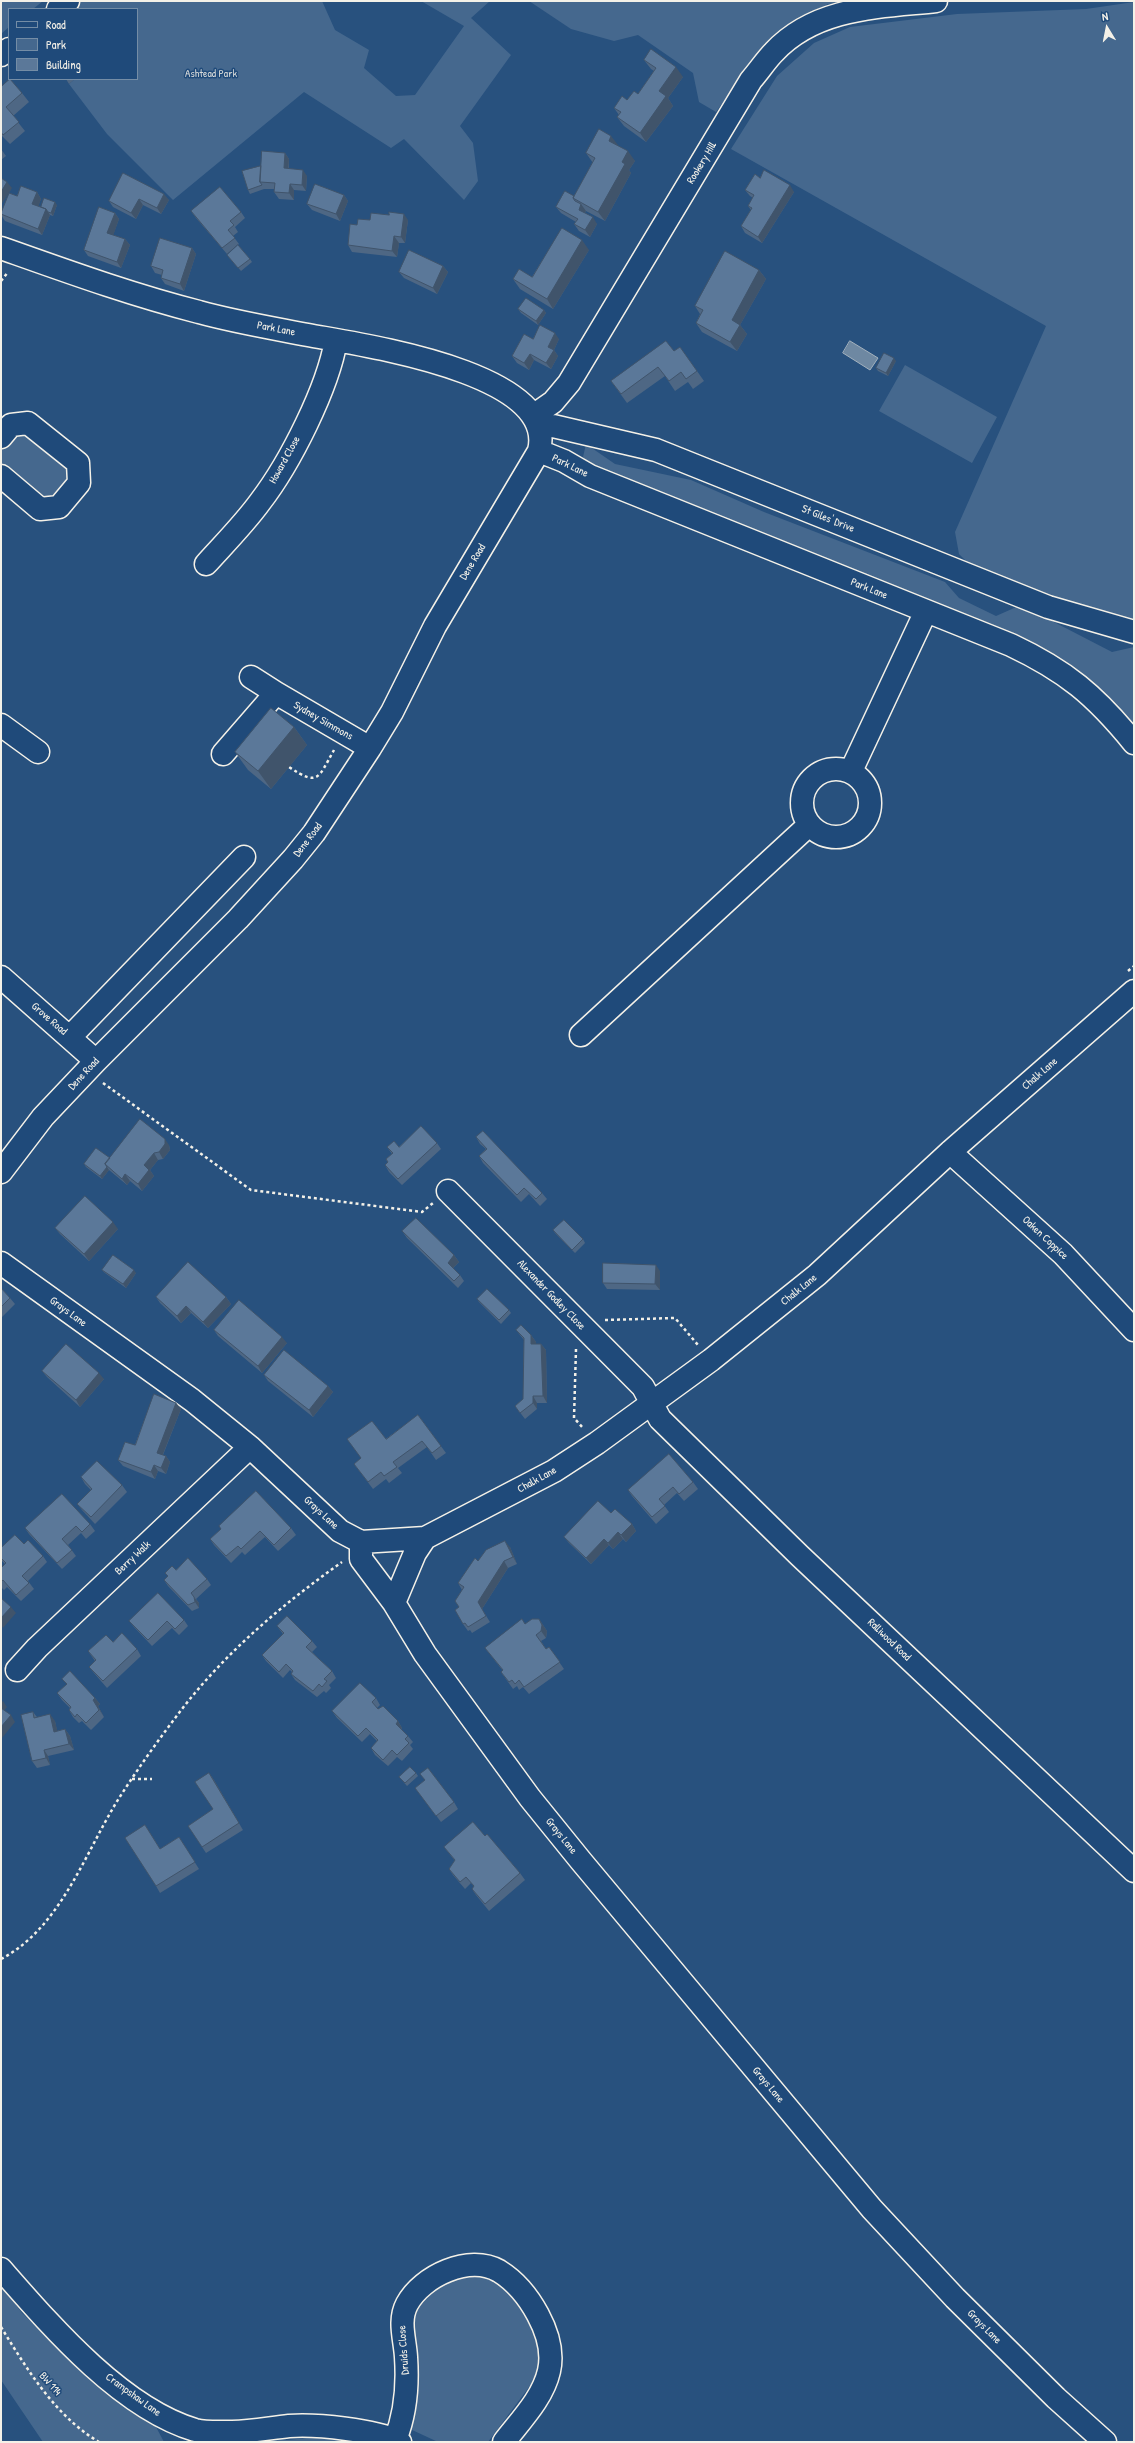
<!DOCTYPE html>
<style>
body{margin:0}
#map{position:relative;width:1135px;height:2443px;overflow:hidden;background:#28517e;font-family:"Patrick Hand",sans-serif}
canvas{display:block}
.frame{position:absolute;inset:0;border:2px solid #f4f1e8;pointer-events:none}
.legend{position:absolute;left:8px;top:8px;width:130px;height:72px;box-sizing:border-box;background:#1f4a7a;border:1px solid #748da6;margin:0;padding:5px 7px;list-style:none;font-size:12px;color:#f4f1e8}
.legend li{display:flex;align-items:center;gap:8px;height:20px}
.legend b{width:20px;border:1px solid #748da6}
.north{position:absolute;left:1087px;top:8px;width:40px;height:40px;-webkit-text-stroke:3px #1f4a7a;paint-order:stroke;rotate:350deg;font-size:11px;font-weight:700;line-height:16px;text-align:center;color:#f4f1e8}
.north::after{content:'';display:block;margin:auto;width:14px;height:18px;background:#f4f1e8;clip-path:polygon(50% 0,100% 100%,50% 72%,0 100%)}
</style>
<div id="map">
<canvas width="1135" height="2443"></canvas>
<div class="frame"></div>
<ul class="legend">
<li><b style="height:5px;background:#1f4a7a"></b>Road</li>
<li><b style="height:11px;background:#45688e"></b>Park</li>
<li><b style="height:11px;background:#5b7899"></b>Building</li>
</ul>
<div class="north">N</div>
</div>
<script>
const c = document.querySelector('canvas').getContext('2d');
c.lineJoin = 'round';
function fill(path, color) { c.fillStyle = color; c.fill(path, 'evenodd'); }
function trace(path, color, width, dash) { c.strokeStyle = color; c.lineWidth = width; c.lineCap = dash ? 'butt' : 'round'; c.setLineDash(dash || []); c.stroke(path); }
function write(font, color, halo, rows, align = 'center') {
  c.font = font + ' "Patrick Hand",sans-serif'; c.lineWidth = 3; c.setLineDash([]); c.textBaseline = 'middle'; c.strokeStyle = halo; c.fillStyle = color; for (const [text, x, y, turn = 0] of rows) {
    c.save(); c.translate(x, y); c.rotate((+turn || 0) * Math.PI / 180); c.textAlign = isNaN(turn) ? turn : align; if (halo) c.strokeText(text, 0, 0); c.fillText(text, 0, 0); c.restore();
  }
}
fill(new Path2D(`
 M1,1H43L33,9H9V27L1,34Z
 M81,1H322L335,30L369,50L364,68L396,96L415,95L464,26L421,1H490L471,18L511,55L460,126L473,143L478,181L464,200L404,139L391,148L304,92L173,200L107,134L69,84L75,79H137V9H72Z
 M529,1H854L828,4L792,22L762,47L716,112L699,102L693,73L638,35L614,41L571,29Z
 M1134,2V623L975,570L959,554L955,532L1046,326L731,149L777,76L814,43L850,27L957,14L1086,9Z
 M905,365L997,417L972,463L879,411Z
 M26,431L70,467L71,484L57,500H40L1,468V446L12,433Z
 M586,444L615,464L691,480L764,512L945,582L959,598L996,616L1021,605L1112,652L1134,647V734L1113,710L909,593L586,462L583,457Z
 M490,2275L527,2304L538,2343L541,2371L488,2442H438L410,2429L412,2313L436,2285L460,2278Z
 M1,2284L22,2313L95,2384L155,2425L164,2442H43L1,2380Z
 M338,2434L342,2442H205L208,2439L289,2440Z`), '#45688e');
const water = new Path2D(`
 M850,341L878,358L870,370L843,353Z`);
fill(water, '#6e88a2');
trace(water, '#a4b2be', 1);
const minor = new Path2D(`
 M1,248C66,271 132,295 199,312C235,322 272,328 308,335C361,345 559,372 539,451L435,626L392,712L370,748L314,833L293,859L238,919L96,1061L43,1117L1,1172
 M533,416L553,402L569,383L751,80C759,71 766,60 774,52C816,7 879,7 936,1
 M539,427L553,426L656,450L1048,607L1134,632
 M1,437L11,425L28,423L78,463L79,483L59,507L40,509L1,476
 M539,451L564,461L590,476L1011,645C1066,671 1095,695 1134,743
 M206,564C224,544 244,524 260,502C290,463 328,388 336,340
 M251,677L276,693
 M1,725L38,752
 M223,754L276,693L370,748
 M802 803a34 34 0 1 1 68 0a34 34 0 1 1-68 0Z
 M851,771L926,611
 M1,977L96,1061
 M581,1035L809,825
 M70,1037L244,857
 M950,1152L1063,1254L1134,1330
 M448,1191L643,1387L660,1419L800,1556L1134,1871
 M1,1263L192,1400L250,1447L340,1531L361,1542
 M361,1542V1559L394,1603L425,1654L530,1798L581,1861L872,2209L955,2298L1056,2398L1105,2442
 M361,1542L425,1538L554,1471L597,1443L711,1360L817,1275L950,1152L1134,991
 M394,1603L415,1553L425,1538
 M17,1670L37,1648L250,1447
 M1,2269C51,2326 121,2408 195,2430C206,2433 221,2432 232,2432C251,2432 270,2428 289,2426C318,2424 373,2430 400,2442
 M395,2440C406,2413 408,2386 406,2357C405,2339 398,2321 407,2304C422,2276 469,2254 499,2271C528,2289 557,2336 549,2371C543,2398 520,2421 504,2442`);
const highway = new Path2D(`
 M58,9L68,1
 M1,55L9,49`);
trace(minor, '#f4f1e8', 25);
trace(highway, '#f4f1e8', 25);
trace(new Path2D(`
 M1,281L8,272
 M289,767C319,787 318,778 334,750
 M1128,971L1134,966
 M103,1083L251,1190L422,1212L433,1203
 M605,1320L675,1318L698,1345
 M576,1349L574,1418L583,1428
 M132,1779H152
 M1,1959C59,1929 84,1856 116,1803C136,1771 159,1739 182,1709C227,1651 283,1604 342,1562
 M1,2327C27,2369 55,2416 99,2442`), '#f4f1e8', 2.5, [3, 3]);
trace(minor, '#1f4a7a', 22);
trace(highway, '#1f4a7a', 22);
fill(new Path2D(`
 M644,60L683,77L668,98L673,106L646,142L624,126L617,117L619,115L614,108L638,94L654,71L651,69Z
 M66,79H75L69,84Z
 M1,87L22,93L29,102L13,116L25,131L10,144L2,136L1,137Z
 M618,145V146L635,161L629,170L631,173L605,221L586,211L585,213L597,224L590,237L579,231L574,224L576,222L561,213L556,207L574,196L593,163L586,153Z
 M1,149L6,156L1,160Z
 M285,153L289,159V169L307,176L306,191L294,190V200L279,199L274,192V189H264L250,194L248,190L261,166Z
 M123,173L169,200L161,214L143,205L136,219L113,207L109,201Z
 M760,178L794,192L762,243L745,233L741,226L751,210L748,206L753,198L750,196L745,190Z
 M12,188L9,193L17,196L37,192L41,199L38,206L41,207L57,205L53,216L50,215L42,235L5,221L1,215V213L9,193L1,205Z
 M344,195L348,201L340,221L312,210L307,204Z
 M191,211L241,212L245,218L235,227L238,232L233,236L239,244L227,254L196,218Z
 M115,213L119,219L113,235L125,239L130,245L121,268L88,256L84,250Z
 M370,220H408L405,243H399L397,257L352,252L348,245L357,225Z
 M192,248L196,254L184,291L165,284L161,278L162,275L155,273L151,266Z
 M589,250L553,309L520,289L513,279L532,277Z
 M227,255L250,259L252,262L241,271Z
 M443,266L448,272L437,294L404,278L399,272Z
 M759,270L766,279L740,325L747,334L737,351L702,332L696,323L700,314L695,306Z
 M518,309L544,310L546,313L538,325L521,313Z
 M533,339H559L554,350L558,356L551,369L534,360L529,370L517,363L512,356Z
 M674,351L697,371L704,381L693,389L688,382L675,391L665,376L627,403L611,381Z
 M896,361L888,376L878,371L876,368Z
 M294,727L307,745L271,789L248,770L235,752Z
 M476,1137L542,1193L547,1199L540,1206L529,1194L521,1202L483,1163L479,1156L486,1149L480,1144Z
 M437,1143L441,1149L402,1185L389,1172L385,1165L388,1163L386,1159L392,1154L387,1147H399Z
 M169,1145L170,1150L163,1159L158,1160L150,1170L154,1176L142,1191L130,1181L127,1185L109,1170L102,1179L86,1167L84,1164Z
 M55,1228L118,1229L89,1261L60,1234Z
 M553,1230L583,1239L585,1243L575,1253L555,1233Z
 M402,1231L454,1255L459,1262L453,1268L460,1275L464,1281L458,1288L407,1238Z
 M102,1270L136,1273L126,1288L105,1273Z
 M660,1271V1290L607,1289L603,1283Z
 M1,1288L10,1298L15,1304L1,1318Z
 M156,1297H226L231,1304L208,1328L191,1313L181,1323L160,1303Z
 M477,1299L509,1310L511,1313L501,1324L479,1302Z
 M214,1330L287,1343L262,1373L218,1336Z
 M516,1330L531,1335L536,1342V1344H541L546,1350L547,1403H537V1409L525,1419L515,1406L523,1399L524,1340Z
 M42,1371L104,1379L80,1407L47,1377Z
 M264,1375L328,1386L333,1392L313,1417L268,1381Z
 M176,1403L181,1409L163,1455L166,1456L170,1462L166,1474L158,1471L155,1479L123,1466L118,1460L135,1445Z
 M418,1415L446,1453L436,1460L427,1447L398,1468L402,1473L389,1483L386,1479L373,1489L354,1464L386,1439Z
 M81,1477L122,1485L127,1492L95,1524L82,1510L77,1504L91,1490L85,1484Z
 M693,1482L698,1489L684,1501L677,1493L664,1505L669,1512L656,1524L632,1496L628,1490Z
 M611,1513L632,1524L636,1531L626,1542L623,1539L613,1549L609,1545L591,1564L569,1543L564,1537Z
 M90,1524L95,1531L86,1539L81,1533L68,1545L76,1556L62,1569L29,1534L25,1528Z
 M291,1528L296,1535L278,1551L265,1537L245,1555L242,1552L231,1563L214,1545L210,1539L221,1529Z
 M24,1544L43,1556L47,1562L28,1581L34,1589L21,1601L7,1587L4,1590L1,1587V1568L5,1564L1,1560V1548Z
 M510,1547L517,1564L508,1568L482,1609L490,1622L472,1633L470,1630L468,1631L463,1624L459,1607L462,1590L458,1583L478,1561Z
 M176,1570L207,1579L211,1585L196,1599L199,1603V1608L192,1611L168,1586L164,1580L168,1576L165,1573Z
 M539,1619L547,1631L546,1638L541,1641L546,1649L549,1647L564,1669L529,1694L523,1687L519,1690L517,1686L513,1689L501,1672L503,1671L485,1648Z
 M184,1620L188,1626L179,1635L172,1628L152,1646L134,1627L129,1621Z
 M277,1626L312,1641L317,1647L312,1652L332,1671L336,1678L329,1685L331,1688L326,1693L324,1691L317,1697L295,1680L291,1674L292,1672L290,1670L283,1678L266,1661L262,1655L283,1634Z
 M113,1642L137,1649L141,1656L107,1688L94,1673L89,1667L95,1661L88,1651Z
 M62,1679L95,1698L100,1704L98,1706L104,1717L91,1730L82,1721L79,1723L73,1717L69,1710L70,1708L62,1700L57,1693L67,1684Z
 M376,1698L380,1705L377,1708L398,1721L402,1728L401,1729L408,1736L413,1742L410,1745L413,1749L402,1761L397,1757L388,1766L375,1755L371,1748L377,1741L370,1734L362,1742L337,1718L332,1711Z
 M33,1712L37,1717L55,1721L57,1731L65,1729L70,1736L74,1750L48,1756L50,1765L37,1768L32,1761Z
 M209,1773L214,1780L243,1830L206,1853L202,1847L213,1809Z
 M416,1773L418,1776L407,1786L399,1777Z
 M425,1781L454,1802L458,1809L441,1822L420,1794Z
 M145,1825L160,1849L179,1837L199,1869L160,1893L156,1886Z
 M485,1836L520,1873L525,1880L489,1911L476,1895L472,1889L474,1887L471,1883L465,1889L453,1875L449,1869L455,1861L444,1847Z`), '#4e6784');
fill(new Path2D(`
 M676,67L683,77L668,98L673,106L646,142L640,133L659,91Z
 M611,136L618,145L615,150L609,141Z
 M628,151L635,161L629,170L631,173L605,221L598,212L622,162Z
 M285,153L289,159L288,175L284,168Z
 M303,170L307,176L306,191L302,185Z
 M7,182L12,188L1,205V192Z
 M290,184L294,190V200L289,193Z
 M790,185L794,192L762,243L758,237Z
 M37,192L41,199L37,211L32,204Z
 M164,194L169,200L161,214L157,208Z
 M344,195L348,201L340,221L336,214Z
 M139,199L143,205L136,219L131,213Z
 M55,202L57,205L53,216L51,213Z
 M581,204L586,211L583,216L579,210Z
 M46,209L50,215L42,235L38,229Z
 M115,213L119,219L112,239L107,233Z
 M404,214L408,220L405,243L401,237Z
 M593,217L597,224L590,237L585,230Z
 M394,236L399,243L397,257L392,251Z
 M125,239L130,245L121,268L117,262Z
 M582,240L589,250L553,309L547,299Z
 M192,248L196,254L184,291L180,284Z
 M443,266L448,272L437,294L433,288Z
 M759,270L766,279L740,325L747,334L737,351L730,342L732,320Z
 M544,310L546,313L538,325L536,321Z
 M555,333L559,339L554,350L558,356L551,369L546,363L548,347Z
 M530,354L534,360L529,370L524,363Z
 M894,358L896,361L888,376L886,373Z
 M294,727L307,745L271,789L258,771Z
 M165,1139L169,1145L170,1150L163,1159L159,1152Z
 M154,1153L158,1160L150,1170L154,1176L142,1191L138,1184L144,1165Z
 M107,1167L109,1170L102,1179L100,1176Z
 M125,1174L130,1181L127,1185L122,1179Z
 M113,1222L118,1229L89,1261L84,1254Z
 M454,1255L459,1262L452,1269L448,1263Z
 M656,1265L660,1271V1290L655,1284Z
 M134,1270L136,1273L126,1288L123,1284Z
 M226,1297L231,1304L208,1328L203,1322Z
 M186,1306L191,1313L181,1323L177,1316Z
 M531,1335L536,1342V1350L531,1344Z
 M282,1337L287,1343L262,1373L258,1366Z
 M541,1344L546,1350L547,1403L543,1396Z
 M99,1373L104,1379L80,1407L76,1400Z
 M328,1386L333,1392L313,1417L309,1410Z
 M533,1396L537,1403V1409L533,1403Z
 M176,1403L181,1409L161,1459L157,1453Z
 M166,1456L170,1462L166,1474L161,1468Z
 M154,1465L158,1471L155,1479L151,1472Z
 M632,1524L636,1531L626,1542L621,1535Z
 M618,1532L623,1539L613,1549L608,1543Z
 M604,1539L609,1545L591,1564L586,1558Z
 M505,1541L510,1547L517,1564L513,1557Z
 M504,1561L508,1568L482,1609L490,1622L478,1602Z
 M194,1597L199,1603V1608L195,1602Z
 M11,1607L16,1613L3,1628L1,1625V1618Z
 M539,1619L547,1631L546,1638L541,1631Z
 M95,1698L100,1704L98,1706L104,1717L93,1700Z
 M3,1701L7,1707L3,1712L1,1709V1703Z
 M50,1714L55,1721L59,1738L54,1732Z
 M11,1715L15,1722L2,1738L1,1737V1727Z
 M398,1721L402,1728L400,1730L396,1724Z
 M65,1729L70,1736L74,1750L69,1744Z
 M44,1750L48,1756L50,1765L46,1758Z
 M209,1773L214,1780L243,1830L239,1823Z`), '#40546b');
const building = new Path2D(`
 M651,49L676,67L659,91L666,96L640,133L617,117L621,112L614,108L622,96L627,100L634,91L638,94L656,68L644,60Z
 M10,79L22,93L6,107L19,122L3,135L1,132V87Z
 M599,129L611,136L609,141L628,151L622,162L625,164L598,212L573,198L595,158L586,153Z
 M262,151L285,153L284,168L303,170L302,185L290,184L289,193L274,192L275,183L260,182Z
 M261,166L260,182L262,185L248,190L242,171Z
 M764,170L790,185L758,237L741,226L752,208L748,206L754,195L745,190L755,174L760,178Z
 M123,173L164,194L157,208L139,199L131,213L109,201Z
 M1,178L7,182L1,192Z
 M315,184L344,195L336,214L307,204Z
 M21,186L37,192L32,204L46,209L38,229L1,214V213L9,193L17,196Z
 M220,187L241,212L230,221L234,225L228,230L235,238L222,248L191,211Z
 M565,191L574,196L573,198L575,201L581,204L579,210L593,217L585,230L574,224L578,219L556,207Z
 M44,198L55,202L51,213L48,212L46,209L41,207Z
 M99,207L115,213L107,233L125,239L117,262L84,250Z
 M389,212L404,214L401,237L394,236L392,251L348,245L350,224L357,225L358,219L370,220L371,213L389,215Z
 M562,228L582,240L547,299L513,279L519,269L532,277Z
 M160,238L192,248L180,284L161,278L163,270L151,266Z
 M238,245L250,259L238,268L227,255Z
 M409,250L443,266L433,288L399,272Z
 M725,251L759,270L732,320L740,325L730,342L696,323L703,310L695,306Z
 M526,298L544,310L536,321L518,309Z
 M540,325L555,333L548,347L554,350L546,363L530,354L524,363L512,356L524,334L533,339Z
 M666,341L674,351L680,347L697,371L686,379L681,372L669,381L658,367L621,394L611,381Z
 M884,353L894,358L886,373L876,368Z
 M271,708L294,727L258,771L235,752Z
 M140,1119L165,1139V1144L159,1152L154,1153L144,1165L149,1170L138,1184L125,1174L122,1179L105,1164Z
 M421,1126L437,1143L398,1179L385,1165L388,1162L386,1159L393,1153L387,1147L394,1141L399,1147Z
 M483,1131L542,1193L536,1199L524,1188L517,1195L479,1156L487,1149L476,1137Z
 M96,1148L110,1158L105,1164L107,1167L100,1176L84,1164Z
 M85,1196L113,1222L84,1254L55,1228Z
 M416,1218L454,1255L448,1263L460,1275L454,1281L402,1231Z
 M564,1220L583,1239L572,1250L553,1230Z
 M113,1255L134,1270L123,1284L102,1270Z
 M188,1262L226,1297L203,1322L186,1306L177,1316L156,1297Z
 M603,1263L656,1265L655,1284L603,1283Z
 M1,1288L10,1298L1,1307Z
 M487,1289L509,1310L499,1320L477,1299Z
 M239,1300L282,1337L258,1366L214,1330Z
 M521,1325L531,1335V1344H541L543,1396H533V1403L520,1413L515,1406L523,1399L524,1338L516,1330Z
 M66,1344L99,1373L76,1400L42,1371Z
 M284,1350L328,1386L309,1410L264,1375Z
 M154,1394L176,1403L157,1453L166,1456L161,1468L154,1465L151,1472L118,1460L125,1442L135,1445Z
 M418,1415L441,1446L432,1453L422,1441L393,1462L397,1467L384,1476L381,1472L368,1482L354,1464L361,1458L347,1439L372,1421L386,1439Z
 M669,1454L693,1482L679,1494L673,1487L659,1499L665,1506L652,1517L628,1490Z
 M97,1461L122,1485L91,1517L77,1504L92,1489L81,1477Z
 M256,1491L291,1528L274,1545L260,1531L241,1549L238,1546L226,1556L210,1539L221,1529L219,1526Z
 M62,1494L90,1524L82,1532L76,1526L62,1539L72,1550L57,1563L25,1528Z
 M598,1501L611,1513L615,1509L632,1524L621,1535L618,1532L608,1543L604,1539L586,1558L564,1537Z
 M15,1535L24,1544L28,1540L43,1556L22,1576L29,1583L16,1595L3,1580L1,1582V1568L6,1563L1,1558V1548Z
 M505,1541L513,1557L504,1561L478,1602L486,1616L468,1627L465,1623L463,1624L455,1610L459,1607L455,1601L464,1587L458,1583L475,1558L478,1561L486,1550Z
 M188,1558L207,1579L191,1593L194,1597L195,1602L188,1605L164,1580L168,1576L165,1573L172,1566L176,1570Z
 M158,1593L184,1620L175,1629L167,1621L148,1640L129,1621Z
 M1,1598L11,1607L1,1618Z
 M287,1616L312,1641L306,1647L332,1671L324,1679L327,1681L322,1687L319,1684L313,1691L291,1674L293,1671L286,1664L279,1672L262,1655L284,1633L277,1626Z
 M522,1619L525,1624L532,1619H539L542,1625L541,1631L536,1635L546,1649L549,1647L560,1662L524,1687L519,1680L515,1684L512,1680L509,1682L501,1672L503,1670L485,1648Z
 M122,1633L137,1649L103,1681L89,1667L96,1660L88,1651L106,1635L113,1642Z
 M70,1671L95,1698L93,1700L99,1710L86,1723L77,1714L75,1717L69,1710L71,1707L57,1693L67,1684L62,1679Z
 M360,1683L376,1698L372,1702L378,1709L383,1706L398,1721L396,1724L408,1736L405,1739L409,1743L397,1755L392,1750L383,1760L371,1748L378,1740L366,1728L358,1736L332,1711Z
 M1,1708L11,1715L1,1727Z
 M33,1712L34,1718L50,1714L54,1732L65,1729L69,1744L44,1750L46,1758L32,1761L21,1715Z
 M410,1767L416,1773L405,1783L399,1777Z
 M428,1768L454,1802L436,1816L415,1788L425,1780L420,1774Z
 M209,1773L239,1823L202,1847L188,1826L213,1809L195,1782Z
 M473,1822L485,1836L487,1834L520,1873L485,1904L472,1889L474,1886L466,1877L460,1882L449,1869L455,1860L444,1847Z
 M145,1825L160,1849L179,1837L195,1862L156,1886L125,1838Z`);
fill(building, '#5b7899');
trace(building, '#40546b', 1);
write('11px', '#dadcda', '#1f4a7a', [
 ["Ashtead Park",211,74]
]);
write('11px', '#f4f1e8', '#1f4a7a', [
 ["Rookery Hill",702,163,-59],
 ["Park Lane",276,329,11],
 ["Howard Close",285,460,-61],
 ["Park Lane",570,466,26],
 ["St Giles' Drive",828,519,22],
 ["Dene Road",473,562,-59],
 ["Park Lane",869,589,22],
 ["Sydney Simmons",323,721,30],
 ["Dene Road",308,840,-53],
 ["Grove Road",49,1019,41],
 ["Dene Road",84,1074,-47],
 ["Chalk Lane",1040,1074,-41],
 ["Oaken Coppice",1045,1238,43],
 ["Chalk Lane",799,1290,-39],
 ["Alexander Godley Close",551,1295,46],
 ["Grays Lane",68,1312,36],
 ["Chalk Lane",537,1480,-29],
 ["Grays Lane",321,1513,43],
 ["Berry Walk",133,1558,-43],
 ["Ralliwood Road",889,1640,44],
 ["Grays Lane",561,1836,51],
 ["Grays Lane",768,2085,50],
 ["Grays Lane",984,2327,45],
 ["Druids Close",404,2350,-94],
 ["BW 114",50,2384,48],
 ["Crampshaw Lane",133,2395,36]
]);
</script>
